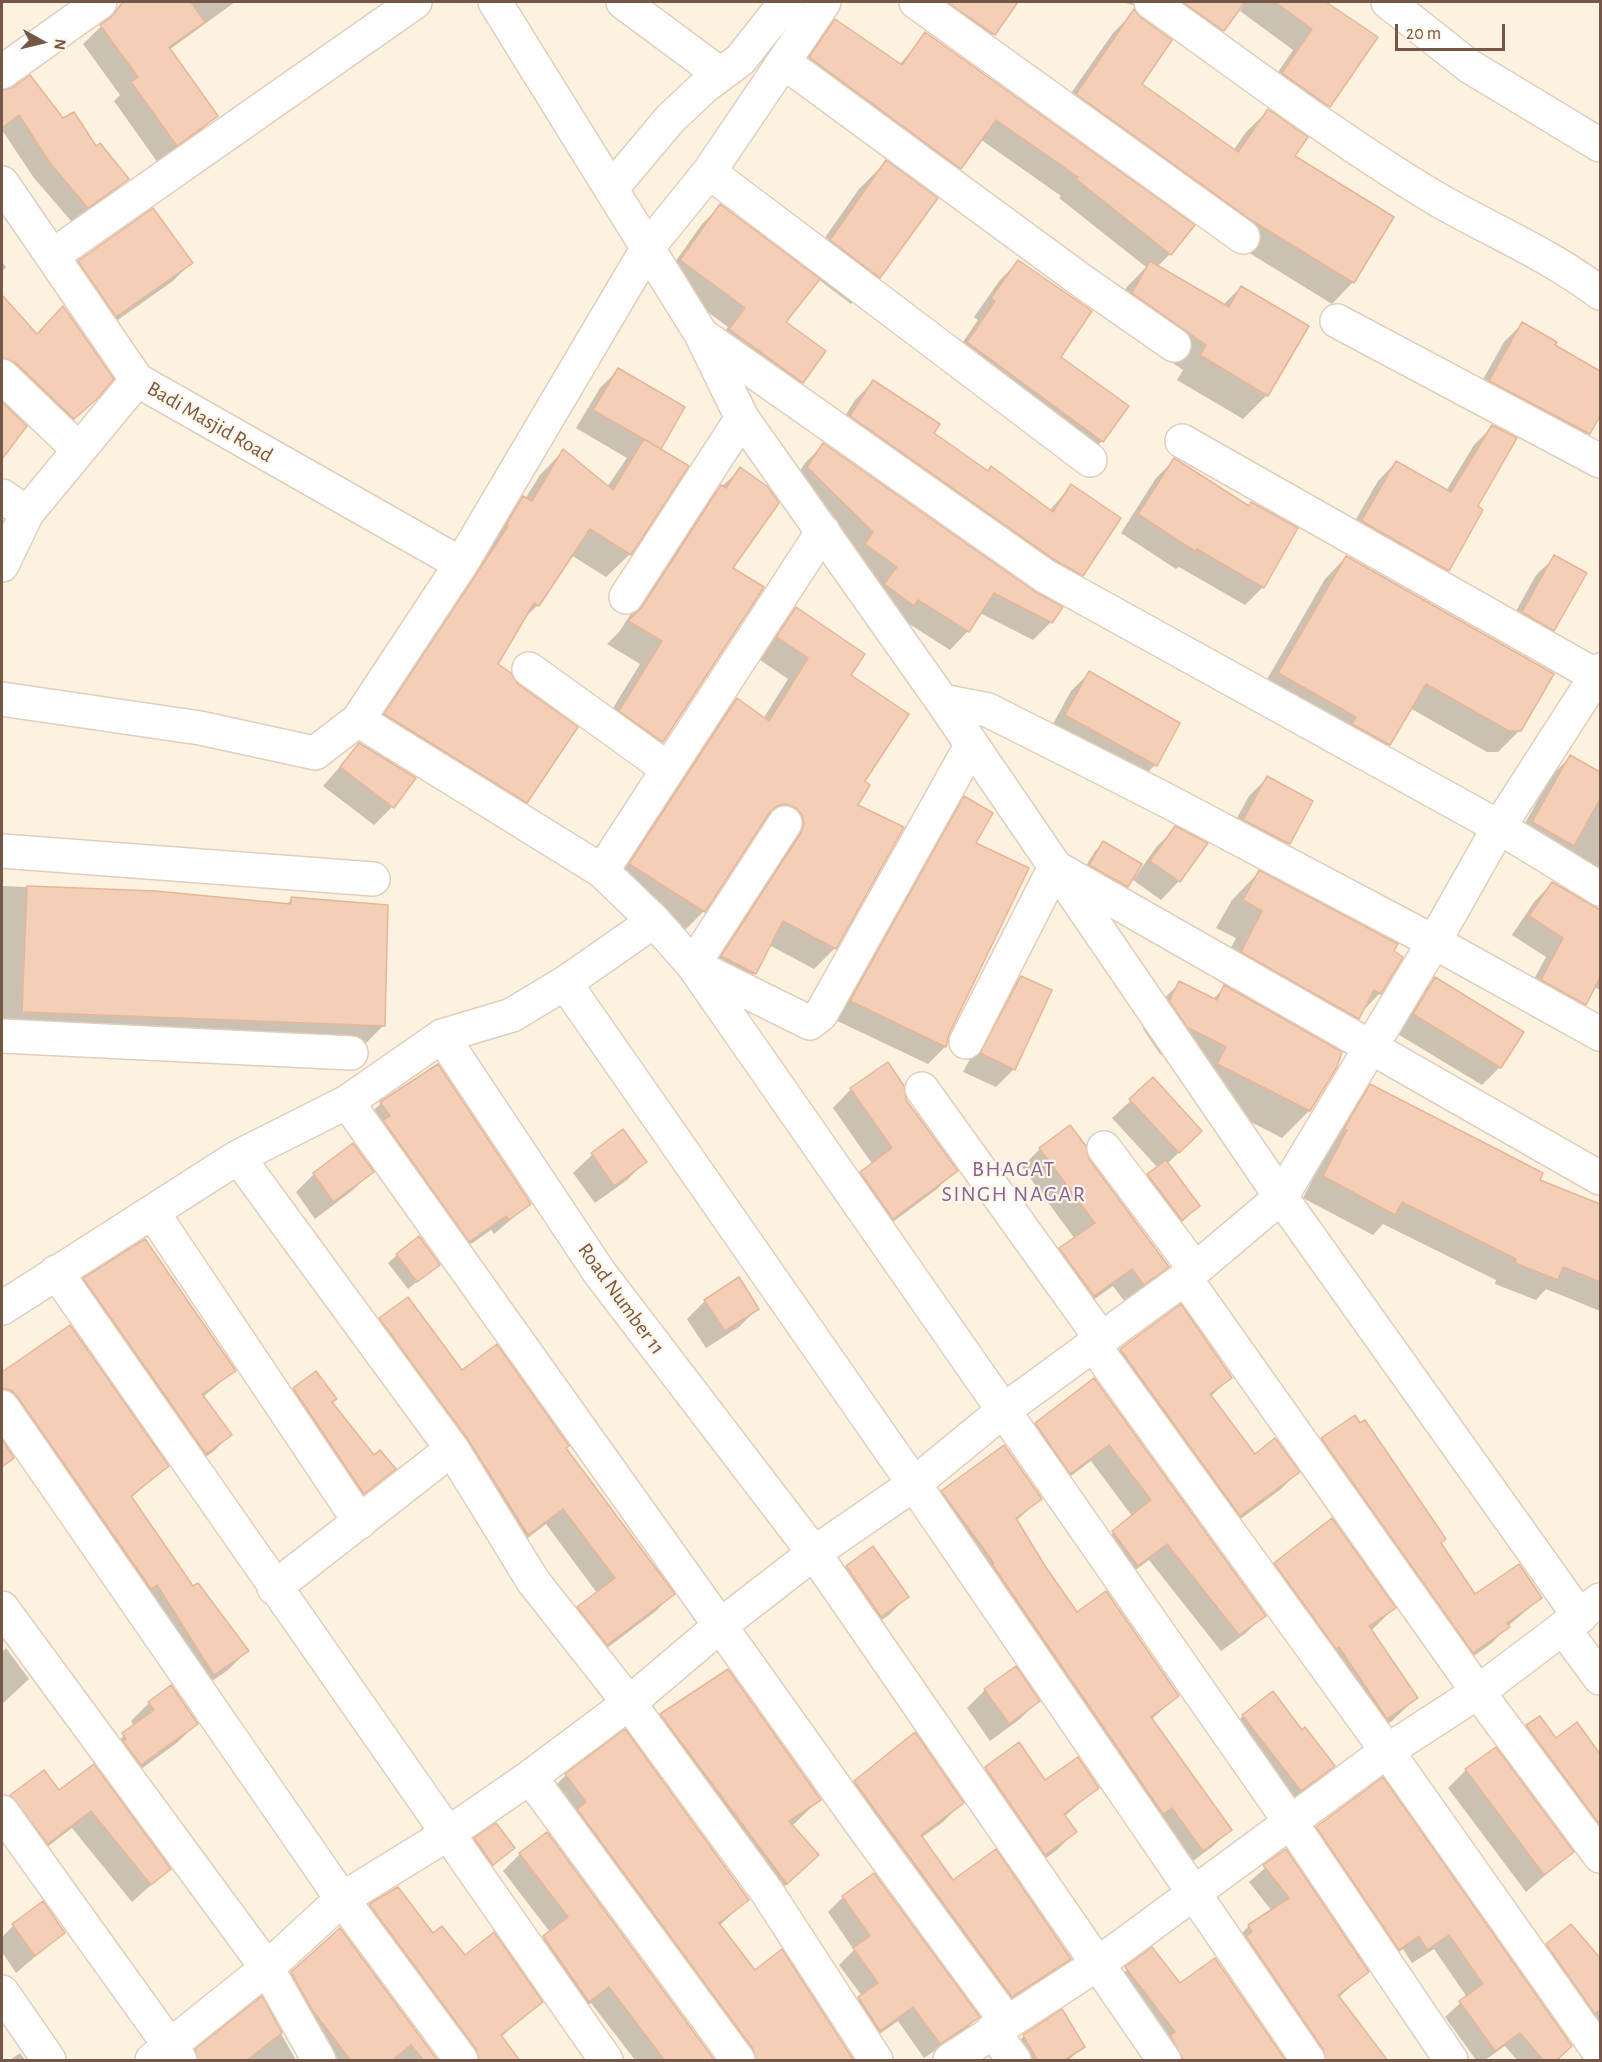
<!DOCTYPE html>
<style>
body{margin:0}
#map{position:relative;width:1602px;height:2062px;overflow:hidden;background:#fdf2e0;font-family:"Alegreya Sans",sans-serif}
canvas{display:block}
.frame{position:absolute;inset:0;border:3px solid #745747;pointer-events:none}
.north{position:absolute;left:12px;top:12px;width:60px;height:60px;-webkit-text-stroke:4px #fff6e7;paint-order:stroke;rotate:98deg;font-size:16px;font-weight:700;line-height:24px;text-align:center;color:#745747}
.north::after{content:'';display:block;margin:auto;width:21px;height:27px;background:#745747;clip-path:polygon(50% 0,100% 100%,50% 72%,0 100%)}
.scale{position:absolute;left:1395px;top:24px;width:110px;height:27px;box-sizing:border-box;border:3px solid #745747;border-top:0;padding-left:8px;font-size:18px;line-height:21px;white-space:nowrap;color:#745747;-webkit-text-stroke:4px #fff6e7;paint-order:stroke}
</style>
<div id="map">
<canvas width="1602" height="2062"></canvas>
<div class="frame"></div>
<div class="north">N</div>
<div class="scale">20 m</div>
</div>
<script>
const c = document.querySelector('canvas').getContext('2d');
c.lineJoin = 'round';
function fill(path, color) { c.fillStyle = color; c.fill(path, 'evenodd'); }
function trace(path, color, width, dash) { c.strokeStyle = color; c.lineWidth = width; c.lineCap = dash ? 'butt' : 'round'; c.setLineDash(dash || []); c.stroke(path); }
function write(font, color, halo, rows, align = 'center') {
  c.font = font + ' "Alegreya Sans",sans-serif'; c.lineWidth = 4.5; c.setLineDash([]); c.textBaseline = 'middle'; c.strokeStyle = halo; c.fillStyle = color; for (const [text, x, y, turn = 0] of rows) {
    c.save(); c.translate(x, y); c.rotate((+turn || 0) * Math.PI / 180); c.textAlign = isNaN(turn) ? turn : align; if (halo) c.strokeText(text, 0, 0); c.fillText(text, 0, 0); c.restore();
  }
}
fill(new Path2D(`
 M126,2H235L169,50L216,115L198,134L158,163L114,101L120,95L83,44Z
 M925,2H1017L993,34L973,55Z
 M1126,2H1324L1376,38L1328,106L1308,126L1263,94L1293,50L1240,11L1244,5L1242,4L1223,30L1203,51L1141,7L1125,3Z
 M1134,12L1140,85L1233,151L1246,132L1268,111L1293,156L1353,282L1332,304L1230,241L1055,116L1113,33Z
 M835,21L899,65L926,34L1170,254L1157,267L1223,305L1241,287L1267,395L1243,419L1177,380L1183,370L1108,318L1126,288L1146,267L1059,198L1061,196L980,139L960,168L942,186L792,76L817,39Z
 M13,89L63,120L127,179L111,195L72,222L34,178L2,130V91Z
 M886,162L879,277L851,304L818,279L784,322L802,382L784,400L712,348L728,327L663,279L702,224L720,206L803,269L859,189Z
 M2,262L6,267L2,272Z
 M1018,262L1059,357L1102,441L1083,459L950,361L978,320L974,317L1000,280Z
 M79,263H191L173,281L98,334L61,281Z
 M2,297L95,399L54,437L2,387Z
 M1522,324L1553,346L1600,372V413L1589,433L1570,452L1472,399L1504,342Z
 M618,370L660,448L658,449L687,466L630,554L606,577L571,555L538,605L522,620L496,665L526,802L503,825L362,738L500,521L523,498L525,499L540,475L563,451L607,487L627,458L576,428L600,388Z
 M873,382L932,433L1049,511L1071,486L1082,575L1064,593L833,435L855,400Z
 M2,402L25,426L2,456Z
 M1492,427L1476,507L1448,570L1429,588L1345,538L1378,481L1396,462L1446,491L1474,445Z
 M823,445L1051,622L1033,640L980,613L968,631L950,650L900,618L790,486L805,463Z
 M1174,460L1248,507L1251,503L1263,587L1245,605L1179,567L1176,569L1121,533L1156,478Z
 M740,469L731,569L762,588L662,741L639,764L597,734L640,664L607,644L619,632L698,510Z
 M1346,557L1520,730L1498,752H1487L1410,708L1389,745L1367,766L1258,695L1325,579Z
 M1555,557L1553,630L1535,648L1505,631L1536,575Z
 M796,609L849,676L863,781L856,806L902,828L835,948L814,969L769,945L755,973L734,994L702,977L765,824L759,825L704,911L683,932L609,886L717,720L737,700L763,719L788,679L757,658L776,629Z
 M1089,673L1178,723L1155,765L1137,783L1048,733L1071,691Z
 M359,745L392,807L374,825L323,786Z
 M1570,757L1600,773V907L1599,899L1515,841L1552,775Z
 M1267,778L1311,802L1288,843L1270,862L1226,838L1249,796Z
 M965,798L948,1033L945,1047L928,1064L833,1019L947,816Z
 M1176,828L1205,844L1179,881L1161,900L1133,880L1157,846Z
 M1104,843L1127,886L1118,895L1081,874L1095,851Z
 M1259,872L1380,993L1329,1047L1309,1111L1282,1138L1191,1091L1199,1074L1160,1054L1143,1029L1152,1010L1180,983L1212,1000L1226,986L1215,979L1236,938L1216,928L1232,900Z
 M1552,883L1600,909V990L1594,987L1585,1004L1567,1022L1524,998L1546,957L1512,935L1534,902Z
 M2,886L155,893L286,905L292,899L383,1026L356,1053L2,1039Z
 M1021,977L1014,1069L996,1087L963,1072L1003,996Z
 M1435,979L1500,1067L1482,1085L1396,1033L1417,997Z
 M1153,1080L1182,1149L1167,1164L1198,1206L1180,1224L1130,1193L1158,1168L1112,1118Z
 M1371,1086L1538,1181L1600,1207V1311L1546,1289L1536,1300L1495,1284L1496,1280L1383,1224L1373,1235L1303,1198L1350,1107Z
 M851,1089L905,1101L956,1170L937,1189L874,1236L843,1192L873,1165L833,1108Z
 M381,1103L529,1204L494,1234L491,1230L454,1256L366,1118Z
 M623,1132L645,1162L627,1180L595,1203L573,1173L592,1155Z
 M1040,1149L1088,1160L1167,1267L1149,1285L1125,1302L1113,1286L1075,1313L1042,1268L1075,1239L1022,1167Z
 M372,1171L353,1190L315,1219L296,1192L314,1174Z
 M397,1255L438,1264L408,1289L388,1263Z
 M84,1279L234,1371L203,1397L230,1435L214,1451L189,1469L68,1295Z
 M705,1301L757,1309L739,1327L706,1348L687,1319Z
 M1180,1306L1231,1377L1210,1397L1254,1456L1298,1472L1281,1489L1223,1532L1103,1367L1120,1350Z
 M380,1319L461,1372L564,1448L673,1594L656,1611L590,1661L561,1624L597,1593L546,1524L511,1551L364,1336Z
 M70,1327L167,1466L131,1498L193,1589L247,1651L228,1670L195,1693L2,1419V1374Z
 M1094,1381L1264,1615L1246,1633L1221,1651L1149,1560L1120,1582L1095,1549L1132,1516L1091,1461L1052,1490L1018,1441L1036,1424Z
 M294,1389L331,1403L373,1457L394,1469L348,1508L278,1404Z
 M1322,1439L1439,1544L1475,1596L1541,1598L1508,1626L1492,1643L1457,1668L1306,1456Z
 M942,1492L1040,1499L1016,1521L1025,1533L1023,1536L1077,1614L1177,1696L1151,1720L1230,1830L1213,1846L1185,1867L926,1508Z
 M872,1549L907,1597L889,1615L862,1634L829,1585L847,1567Z
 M1275,1564L1394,1608L1371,1631L1416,1698L1392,1721L1363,1741L1252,1587Z
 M6,1648L29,1679L2,1704V1652Z
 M171,1687L196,1724L178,1742L122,1783L105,1753L134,1726L131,1721L149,1703Z
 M985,1690L1038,1701L1020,1719L990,1741L967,1708Z
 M661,1715L819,1800L792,1826L817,1855L761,1909L636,1741Z
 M1243,1716L1302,1732L1333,1766L1315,1784L1282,1808L1225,1734Z
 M1527,1727L1590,1755L1600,1772V1833L1515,1739Z
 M1018,1745L1045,1782L1097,1787L1064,1817L1075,1832L1057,1850L1027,1872L968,1787L986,1769Z
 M93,1766L169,1869L132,1902L72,1828L29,1861L2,1806L11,1797L59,1792Z
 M1466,1770L1572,1852L1526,1892L1448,1788Z
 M566,1775L747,1900L719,1926L754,1972L782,1952L854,2060H732L549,1792Z
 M1382,1780L1556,2060H1517L1505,2046L1485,2060H1476L1445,2017L1467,1997L1434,1949L1412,1963L1403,1949L1384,1964L1302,1842L1317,1828Z
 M855,1782L962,1803L943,1822L921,1838L952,1883L1069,1959L1051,1977L992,2015L836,1801Z
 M475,1839L513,1848L474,1882L457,1858Z
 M1285,1851L1367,1972L1338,1998L1387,2060H1305L1233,1942L1249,1926L1272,1911L1249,1882Z
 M520,1854L713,2060H635L591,2003L571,2018L527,1955L550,1932L503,1871Z
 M874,1875L978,2017L963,2032L924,2058L898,2021L864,2045L844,2014L862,1996L839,1965L854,1950L828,1912L843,1897Z
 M370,1905L433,1935L541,2002L501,2037L519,2060H454L353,1923Z
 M13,1926L64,1932L16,1973L2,1952V1937Z
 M340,1930L436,2060H314L274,1990Z
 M1547,1945L1600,1959V2054L1531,1962Z
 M1152,1949L1180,1985L1284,2060H1160L1110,1984Z
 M261,1999L296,2060H186L196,2050Z
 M1024,2036L1083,2046L1069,2060H1009L1006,2054Z
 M20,2053L25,2060H10Z`), '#0003');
const building = new Path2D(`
 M123,2H191L205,22L169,47L218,116L177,146L131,82L138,77L100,25L111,17Z
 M947,2H1018L995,35Z
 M1183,2H1245L1224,31Z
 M1275,2H1326L1378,37L1330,107L1282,73L1312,29Z
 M1134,9L1140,17L1172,40L1142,84L1238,152L1268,109L1308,137L1295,156L1394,217L1354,283L1251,220L1076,94Z
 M835,19L902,65L925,32L1195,225L1171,255L1076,179L1078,177L996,120L961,169L809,57Z
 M30,75L63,118L74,112L96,146L100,143L129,179L88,208L50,163L19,115L2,128V90L12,88Z
 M886,160L938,198L880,278L830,240Z
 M720,204L820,279L786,322L826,351L803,383L729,329L745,308L680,260Z
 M153,208L193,263L116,317L78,261Z
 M1018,260L1092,311L1061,357L1129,406L1103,442L967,342L995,301L991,298Z
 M1150,261L1229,307L1241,286L1309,326L1268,396L1200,355L1206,345L1132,293Z
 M2,295L37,334L63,306L114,379L96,400L74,419L15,362L2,358Z
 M1522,322L1557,342L1555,345L1600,371V416L1590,434L1489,381Z
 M618,368L685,407L661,449L593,410Z
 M873,380L940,424L934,433L988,471L991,466L1053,512L1071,484L1121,518L1083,576L1055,560L850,416Z
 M2,402L27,426L2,459Z
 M1492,425L1517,438L1478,506L1483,510L1449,571L1365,523L1362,520L1396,461L1451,492Z
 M644,439L689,466L631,555L590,529L539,606L534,603L498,664L511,673L518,684L578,727L527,803L384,714L508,526L506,525L523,496L532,501L563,449L613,490Z
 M823,443L1034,591L1063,607L1052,623L994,593L969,632L918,600L914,606L884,584L897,567L865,544L873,532L807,467Z
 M1174,458L1249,506L1251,502L1298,528L1264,588L1197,549L1196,552L1138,514Z
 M740,467L768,487L779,503L733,568L764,587L663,742L619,711L662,641L628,621L642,607L721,485L726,488Z
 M1554,555L1587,573L1554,631L1522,612Z
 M1346,556L1554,674L1521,731H1509L1426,684L1390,745L1352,724L1356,717L1278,673Z
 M796,607L865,654L851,675L909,714L865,781L870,785L858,805L904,827L836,949L783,921L756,974L721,956L801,833L804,823L802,815L796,808L785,804L777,806L770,812L705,912L629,864L737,698L769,721L808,658L776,637Z
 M1089,671L1180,723L1157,766L1065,715Z
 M359,743L416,778L394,808L340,767Z
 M1570,755L1600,772V799L1574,846L1532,822Z
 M1267,776L1313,801L1290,844L1243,820Z
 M964,796L993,813L976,843L1029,868L949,1034L946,1047L850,1001Z
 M1175,826L1208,843L1180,882L1150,861Z
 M1103,841L1142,864L1128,887L1089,865Z
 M1259,870L1398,944L1394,951L1403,957L1381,994L1374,990L1359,1019L1241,952L1262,911L1243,900Z
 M1552,882L1600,910V977L1586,1005L1541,980L1563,938L1529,916Z
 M27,886L155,891L291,904V897L388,905L385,1026L22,1012Z
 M1021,976L1052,990L1015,1070L980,1053Z
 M1435,977L1524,1032L1501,1068L1413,1014Z
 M1179,981L1217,1000L1224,985L1342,1052L1337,1067L1310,1111L1217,1064L1226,1047L1187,1027L1169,1001Z
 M888,1062L904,1086L906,1100L958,1171L893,1219L860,1172L892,1148L850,1088Z
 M438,1064L531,1204L509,1220L506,1216L469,1242L383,1120L390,1116L380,1102Z
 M1153,1077L1202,1131L1179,1153L1129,1099Z
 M1370,1084L1543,1173L1540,1180L1600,1204V1282L1563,1267L1558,1280L1515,1263L1516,1259L1402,1202L1395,1215L1323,1176L1347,1130L1344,1129Z
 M1070,1125L1086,1146L1089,1159L1169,1267L1144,1285L1132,1269L1094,1296L1059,1248L1095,1223L1039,1148Z
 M623,1129L647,1162L614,1186L591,1153Z
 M353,1143L374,1172L333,1202L313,1173Z
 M1166,1160L1200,1206L1182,1220L1147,1174Z
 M419,1236L440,1265L417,1282L396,1254Z
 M145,1239L236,1371L202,1394L232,1435L206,1454L83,1278Z
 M739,1277L759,1309L725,1331L704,1300Z
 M408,1297L462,1370L497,1344L569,1446L566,1448L675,1594L607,1645L577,1607L615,1578L563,1509L528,1535L467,1438L379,1318Z
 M1181,1304L1232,1378L1210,1394L1255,1454L1275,1438L1300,1472L1240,1516L1120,1349Z
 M70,1325L169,1466L131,1496L193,1586L198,1583L249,1651L214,1675L157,1585L151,1589L17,1396L11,1390L2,1388V1372Z
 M316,1371L337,1399L332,1402L374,1455L380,1450L396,1469L364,1494L293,1388Z
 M1094,1378L1266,1616L1239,1635L1167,1544L1138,1566L1112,1531L1151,1500L1109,1445L1070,1474L1035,1423Z
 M1355,1415L1360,1423L1365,1420L1446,1539L1441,1543L1475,1594L1519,1564L1542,1598L1507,1623L1510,1627L1473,1653L1321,1438Z
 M2,1439L14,1458L2,1467Z
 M1004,1445L1042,1499L1016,1518L1045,1566L1077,1612L1106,1591L1179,1696L1151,1717L1232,1830L1203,1851L1172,1808L1163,1814L992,1564L994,1563L941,1491Z
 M1332,1518L1396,1608L1369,1626L1418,1698L1387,1719L1339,1647L1336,1649L1274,1563Z
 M873,1546L909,1597L881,1617L846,1566Z
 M1016,1666L1040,1701L1009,1724L984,1689Z
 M728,1669L821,1800L789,1821L819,1855L787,1884L660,1714Z
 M171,1685L198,1724L141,1765L123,1741L126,1739L122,1733L154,1710L148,1702Z
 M1273,1691L1302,1730L1305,1727L1335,1766L1301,1791L1242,1715Z
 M1540,1716L1556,1738L1577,1722L1600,1754V1825L1526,1725Z
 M625,1729L749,1900L719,1923L755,1970L782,1949L854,2061H756L753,2049L577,1809L586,1802L565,1774Z
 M915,1732L964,1803L921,1835L953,1880L996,1849L1071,1959L1012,1997L854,1781Z
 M1019,1742L1045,1780L1078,1757L1099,1788L1064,1814L1077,1832L1045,1855L985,1767Z
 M1496,1747L1574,1852L1544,1875L1465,1769Z
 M94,1764L171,1869L151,1885L91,1811L48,1844L10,1795L44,1770L59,1790Z
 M1383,1777L1572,2046L1556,2061H1544L1520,2033L1495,2051L1459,2001L1483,1984L1449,1935L1427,1950L1419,1936L1399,1950L1316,1827Z
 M496,1823L515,1848L493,1865L474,1838Z
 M547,1832L715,2061H665L609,1987L589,2002L543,1936L568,1917L519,1853Z
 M1286,1849L1369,1972L1338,1995L1388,2061H1326L1323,2049L1246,1936L1252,1932L1248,1925L1289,1898L1263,1865Z
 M874,1873L980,2017L940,2044L913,2007L880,2031L858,1997L878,1983L853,1948L870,1936L842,1896Z
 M398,1887L433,1933L442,1926L465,1955L494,1932L543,2002L501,2035L520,2061H479L476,2049L369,1904Z
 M43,1901L65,1933L35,1956L12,1924Z
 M1571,1924L1600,1958V2010L1595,2014L1546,1944Z
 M340,1928L438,2061H424L411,2045L391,2061H351L313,2011L291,1972Z
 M1152,1947L1180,1983L1215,1958L1286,2061H1184L1170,2035L1175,2032L1125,1967Z
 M262,1996L282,2033L246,2061H198L195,2049Z
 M1062,2009L1085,2047L1063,2061H1038L1023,2035Z`);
fill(building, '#f3cfb7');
trace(building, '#e7b596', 1.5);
const minor = new Path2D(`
 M495,2L701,334L742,418L942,701L1281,1197L1580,1617
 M623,2L720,74
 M916,2L1243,237
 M1151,2C1243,67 1338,140 1435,198C1490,230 1549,254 1600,293
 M1388,2L1469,66L1600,145
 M785,63L1082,281L1174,345
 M2,72L100,2
 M709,172L1090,460
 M2,183L137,380L461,564
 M612,188L670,119L705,86L740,60L786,2
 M52,256L415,2
 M1337,321L1600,461
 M702,335L1045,576L1499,827L1600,889
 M2,376L79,450
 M1182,441L1600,678
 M2,496L27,513
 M2,565L27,513L137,380
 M626,597L742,418
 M529,669L668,769
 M2,699L200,728L315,753L358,720
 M942,701L988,710L1162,798L1434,942L1600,1034
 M2,851L373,879
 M602,871L823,531
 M654,921L693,965L785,823
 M693,965L1291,1823L1451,2060
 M697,967L810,1023L821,1014L971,746
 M565,983L914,1484L1308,2060
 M2,1036L351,1053
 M442,1036L599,1272L814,1553L1164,2060
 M966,1042L1055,867L1600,1178
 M922,1089L1100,1337
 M347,1102L860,1822L1006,2021
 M1104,1148L1195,1269
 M238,1157L452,1449L533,1581L629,1703L767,1892L876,2060
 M153,1213L360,1522
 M56,1272L606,2060
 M1185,1278L1478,1692L1600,1856
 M2,1308L238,1157L347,1102L442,1036L512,1015L565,983L654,921L602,871L358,720L461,564L649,246L709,172L824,2
 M1092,1343L1387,1751L1600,2053
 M2,1407L342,1899L461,2060
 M274,1588L452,1449
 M2,1608L267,1968L319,2060
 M1563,1628L1600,1678
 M530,1777L738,2060
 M2,1812L180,2060
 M2,1992L49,2060
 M992,2031L1014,2060
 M152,2060L267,1968L342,1899L446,1835L530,1777L629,1703L721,1625L814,1553L914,1484L1004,1410L1185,1278L1281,1197L1434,942L1499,827L1600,670
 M950,2060L1099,1963L1387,1751L1478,1692L1600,1600`);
trace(minor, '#e1cebc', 36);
trace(minor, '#fff', 33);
write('21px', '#745747', '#fff6e7', [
 ["Badi Masjid Road",210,422,30],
 ["Road Number 11",621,1299,54]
]);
c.letterSpacing = '1.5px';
write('22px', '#866298', '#fff6e7', [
 ["BHAGAT",1014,1169],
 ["SINGH NAGAR",1014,1194]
]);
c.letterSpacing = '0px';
</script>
